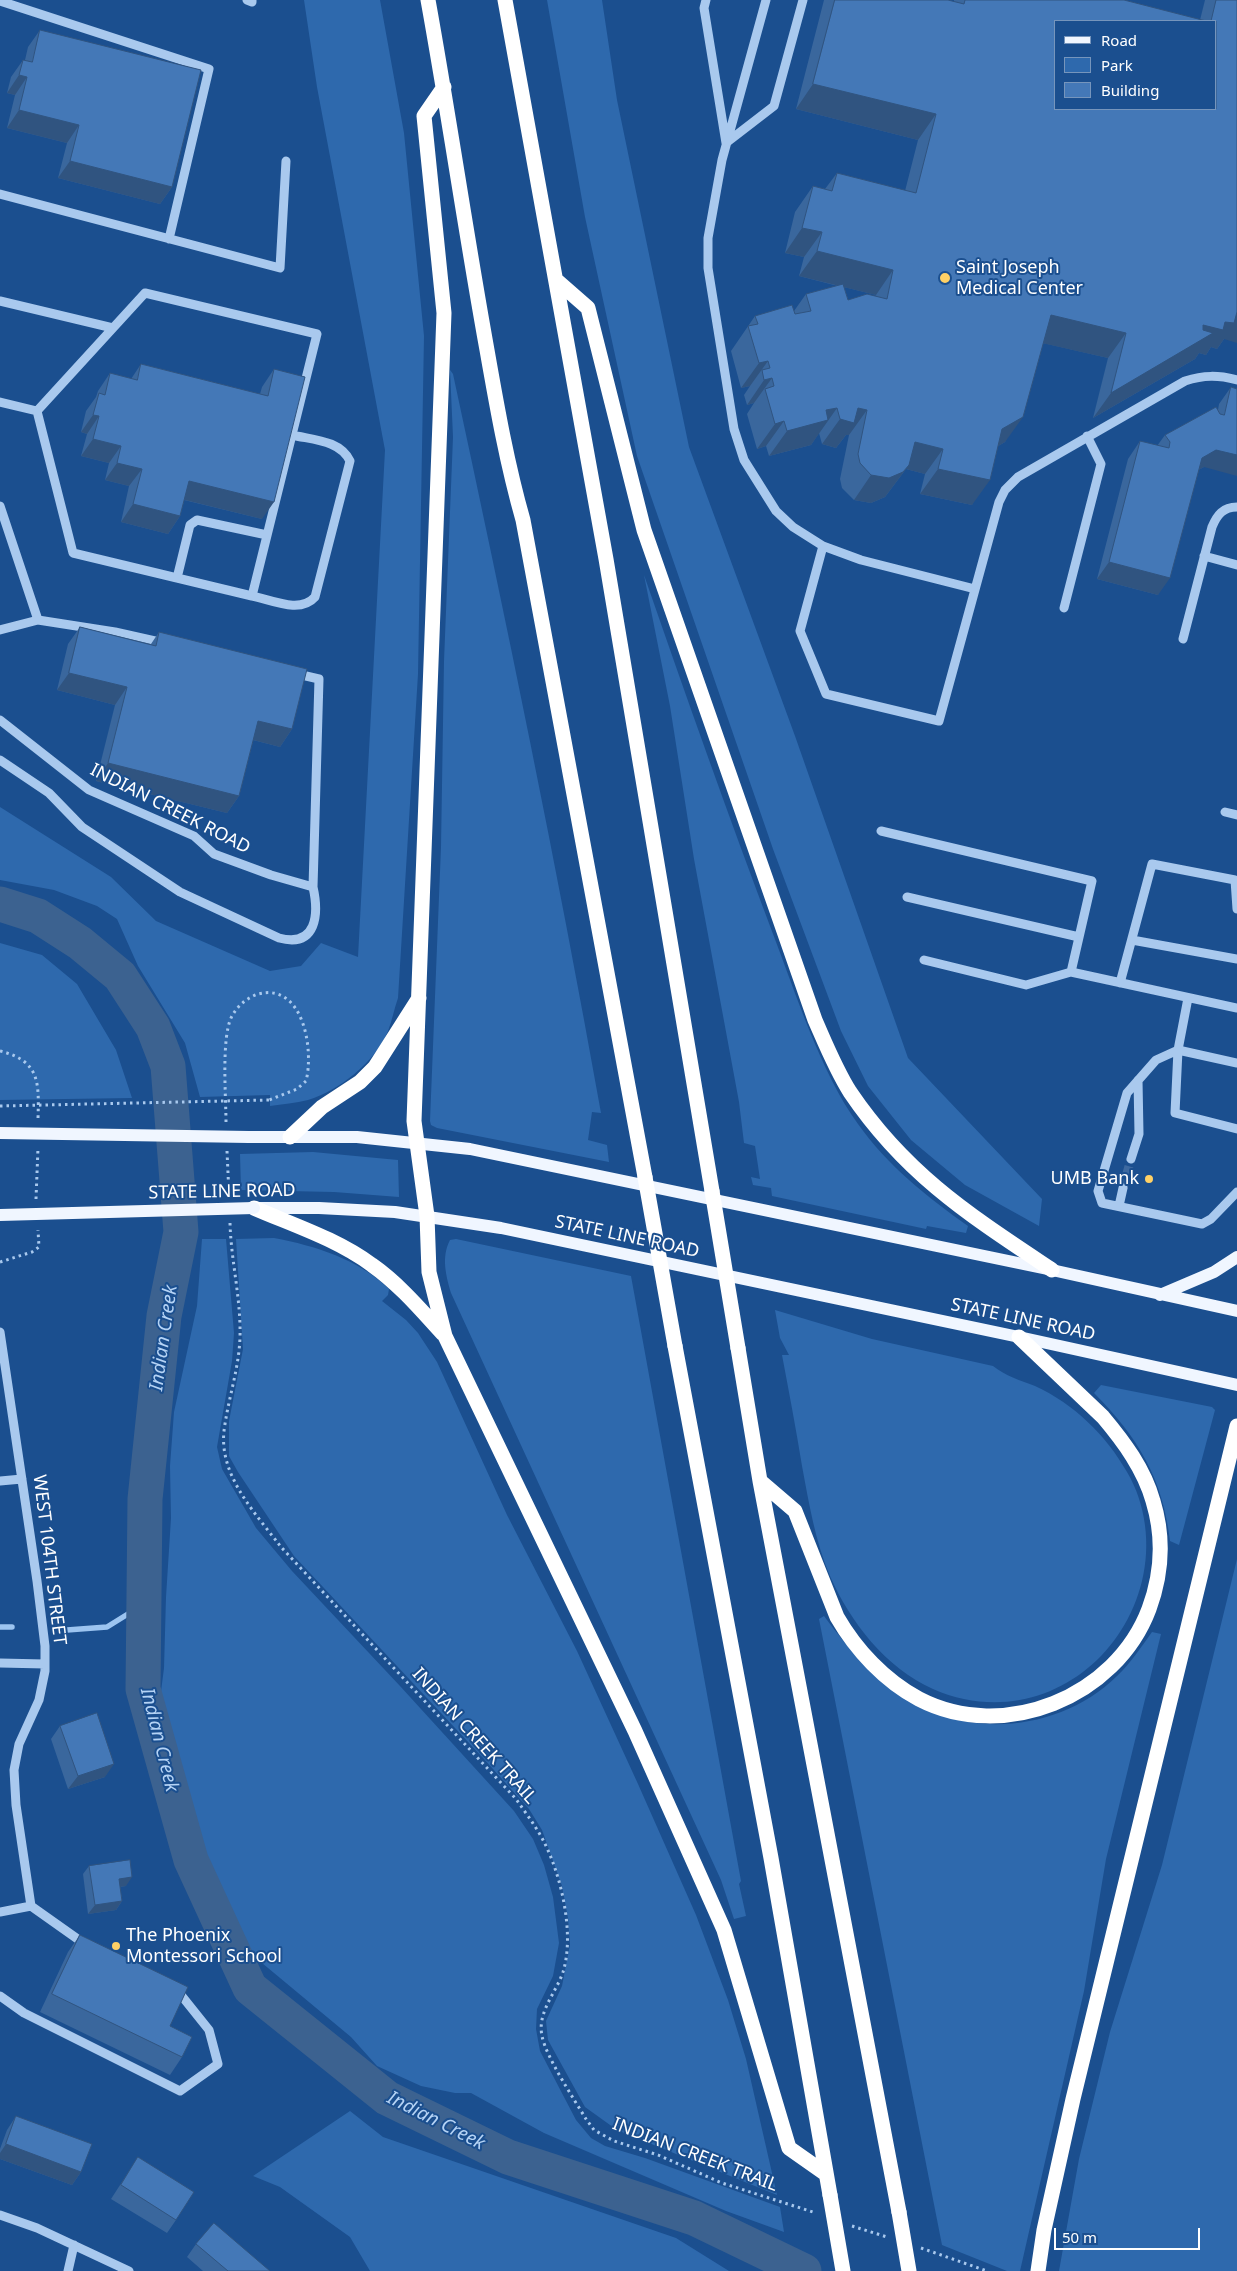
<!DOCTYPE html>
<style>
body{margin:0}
#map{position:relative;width:1237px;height:2271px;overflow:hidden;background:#1b4f8f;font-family:"Noto Sans",sans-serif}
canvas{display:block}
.legend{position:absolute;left:1054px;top:20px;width:162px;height:90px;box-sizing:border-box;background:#1b4f8f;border:1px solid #7695bc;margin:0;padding:6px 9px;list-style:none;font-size:15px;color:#fff}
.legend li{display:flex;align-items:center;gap:10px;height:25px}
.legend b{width:25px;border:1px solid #7695bc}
.scale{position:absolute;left:1054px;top:2228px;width:146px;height:22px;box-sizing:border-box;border:2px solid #fff;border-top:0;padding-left:6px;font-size:15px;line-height:18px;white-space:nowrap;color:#fff;-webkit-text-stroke:4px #1b4f8f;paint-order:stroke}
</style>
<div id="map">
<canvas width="1237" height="2271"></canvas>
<ul class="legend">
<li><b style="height:6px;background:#f0f6ff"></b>Road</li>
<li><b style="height:14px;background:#2e69ad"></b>Park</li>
<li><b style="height:14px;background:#4478b7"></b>Building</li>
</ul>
<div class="scale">50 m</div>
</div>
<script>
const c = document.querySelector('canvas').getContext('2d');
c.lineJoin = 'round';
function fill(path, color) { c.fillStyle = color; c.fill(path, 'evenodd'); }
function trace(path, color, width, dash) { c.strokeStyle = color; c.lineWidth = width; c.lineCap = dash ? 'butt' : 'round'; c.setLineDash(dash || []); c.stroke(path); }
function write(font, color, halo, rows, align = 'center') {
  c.font = font + ' "Noto Sans",sans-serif'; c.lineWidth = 4; c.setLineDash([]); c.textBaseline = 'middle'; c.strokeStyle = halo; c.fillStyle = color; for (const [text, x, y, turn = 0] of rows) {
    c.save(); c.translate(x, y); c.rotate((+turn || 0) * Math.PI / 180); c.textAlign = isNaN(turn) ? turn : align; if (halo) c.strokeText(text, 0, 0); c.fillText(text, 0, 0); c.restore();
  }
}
fill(new Path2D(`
 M304,0H380L404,133L424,336L418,674L398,998C394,1009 392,1021 388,1031C374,1063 340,1090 308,1100C296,1103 282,1104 270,1106V1095L200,1097L185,1043L138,966L117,919L97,906L54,890L0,880V807L111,877L156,921L270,971L301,966L321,943L358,957L385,450L317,87Z
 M547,0H602L617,100L689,447L795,736L908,1058L1042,1199L1039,1226L965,1185L911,1140L868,1086L841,1031L773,849L637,456L585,217Z
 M450,370L453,374C506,620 557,866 601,1113L592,1112L588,1140L607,1145L609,1162L437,1128L431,1125L430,1121L441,847L444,661L453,437Z
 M644,575C686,696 728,815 773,934C796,994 821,1073 858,1124C887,1165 927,1197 968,1226L966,1233L927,1226L926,1229L772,1196L771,1188L753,1185L751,1177L760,1179L755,1146L744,1143L739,1102L694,859L670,706Z
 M0,943L42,955L77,984L116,1050L132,1098L0,1100Z
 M313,1152L398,1160L399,1197L334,1192L241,1190L240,1154Z
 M274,1238C316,1246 358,1259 389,1289L388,1295L382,1301L406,1320L418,1333L437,1362L507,1515L577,1651L638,1784L696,1915L728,2000L746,2059L777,2195L617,2130L585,2107L548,2040L546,2021L562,1986L570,1945L568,1918L562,1886L542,1830L529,1809L484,1759L294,1556L238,1472L229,1456V1421L243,1349L236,1239Z
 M202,1239H226L234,1333L232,1361L217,1447L222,1469L256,1528L292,1571L400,1686L514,1811L533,1839L544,1865L553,1897L559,1943L553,1976L537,2009L536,2029L540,2051L576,2120L591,2138L605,2146L645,2158L780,2207L784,2232L726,2211L544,2133L471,2093H455L421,2086L377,2066L351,2037L256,1958L238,1928L174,1779L158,1715L164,1668L166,1597L171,1518L170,1466L174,1412L197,1306Z
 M456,1239L631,1276L741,1881L739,1884L746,1916L734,1919L721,1880L451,1293C446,1276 441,1257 450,1240Z
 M775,1310L872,1339L993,1366C1006,1376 1019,1380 1035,1386C1074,1404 1106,1435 1127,1472C1146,1504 1151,1545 1142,1581C1119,1674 1024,1729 933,1689C886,1668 850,1622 830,1576C815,1541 809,1503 802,1466C796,1429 789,1392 782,1355H789L780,1338Z
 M1101,1385L1212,1407L1215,1410L1179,1545L1170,1541C1163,1479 1138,1437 1094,1393Z
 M1237,1559V2271H1059L1079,2159L1110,2032L1162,1865Z
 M824,1616C848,1648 873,1678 907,1699C972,1740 1062,1730 1117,1676C1131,1663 1141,1647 1152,1632L1161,1634L1106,1859L1084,1991L1020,2271H1007L942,2245L819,1619Z
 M350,2111L383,2137L676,2238L729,2271H370L350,2237L280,2187L253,2176Z`), '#2e69ad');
trace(new Path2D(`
 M0,1627H12
 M67,1630L107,1627L144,1604`), '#9cc4f0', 5.5);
trace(new Path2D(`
 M0,904L38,916L80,943L120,976L153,1027L168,1066L181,1232L164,1316L145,1499L143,1689L191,1860L250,1988L387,2098L508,2157L694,2218L804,2271`), '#3c6290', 35);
trace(new Path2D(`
 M1123,1188L1131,1159`), '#3d69a0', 9, [9, 4.5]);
trace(new Path2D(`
 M0,1051C40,1061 39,1082 38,1119
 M226,1122C226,1097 221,1036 232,1016C238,1005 247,998 258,994C304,982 314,1051 306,1081L297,1089L269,1100
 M227,1151L229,1195
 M36,1199L38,1148
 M230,1223C231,1261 241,1298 240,1337C239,1369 228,1399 224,1431C219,1476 256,1514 281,1547L516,1799C525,1812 535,1825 543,1840C561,1874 575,1934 563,1972C556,1993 537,2012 542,2036C546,2057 574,2099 586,2119L594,2130L614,2141L658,2155L722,2183L816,2213
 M0,1262L32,1252L39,1247L38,1230
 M852,2226L887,2237
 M921,2248L987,2271`), '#a9c9ee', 3, [2.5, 4]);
trace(new Path2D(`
 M247,0L252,2V0
 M706,0L704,8L726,143L774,106L803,0
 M766,0L722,160L708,238V268L734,429L744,460L776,511L793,527L823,546L861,560L975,589
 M0,1L209,69L169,239
 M0,194L280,268L286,161
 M145,293L317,334L252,596L73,553L37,411Z
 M0,301L113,328
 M0,402L37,411
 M0,506L38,620
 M823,546L800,631L826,694L939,721L999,502L1005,490L1018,477L1185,381C1204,375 1218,375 1237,380
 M1204,556L1237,565
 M177,578L190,525L197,520L267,535
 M252,596C272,600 300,614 315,597L350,461C340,440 313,440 292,435
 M1064,608L1101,464L1087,436
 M0,630L38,620L115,632L164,643
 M1183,639L1212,527C1217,515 1223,507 1237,507
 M0,720L89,790L194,836L214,854L271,875L313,887
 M0,760L49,793L82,827L180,892L279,938C317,948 319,914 313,887L319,679L293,673
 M1225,812L1237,815
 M881,831L1092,881L1071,972L1237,1008
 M907,897L1079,937
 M1132,940L1237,959
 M924,960L1026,985L1071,972
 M1120,983L1152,864L1235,880L1237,909
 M1188,998L1178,1050L1175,1113L1237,1129
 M1237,1063L1178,1050L1156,1060L1127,1093L1098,1191L1102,1203L1202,1224L1211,1219L1237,1192
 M1131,1159L1139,1134L1138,1080
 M1119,1206L1123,1188
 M0,1332L37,1581L45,1646V1671L39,1700L19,1744L14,1770L16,1805L31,1906
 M0,1481L22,1479
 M0,1663L45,1664
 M0,1912L31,1906L79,1940L88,1944
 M0,1996L24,2013L180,2091L218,2064L209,2030L177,1990
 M0,2215L37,2228L129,2271
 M68,2271L74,2245`), '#a9c9ee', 9);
trace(new Path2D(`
 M249,1137H357L470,1149L1052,1270L1237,1311
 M256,1208H319L395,1212L501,1228L1019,1337L1237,1385
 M1160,1295L1214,1272L1237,1257`), '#f0f6ff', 12);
trace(new Path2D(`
 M428,0C449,116 466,234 487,350C497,407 507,464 523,520L645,1177
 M505,0L606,559L712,1191
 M444,87L424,116L444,313L414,1121L427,1216L429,1272L445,1336L635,1731L724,1930L789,2148L826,2174
 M556,280L588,308L644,530L815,1020C826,1045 836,1070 850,1092C906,1175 971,1216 1052,1270
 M290,1137L322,1107L360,1082L375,1067L419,998
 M254,1208C293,1225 337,1239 372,1265C399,1284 421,1310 443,1334
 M675,1346L771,1858L830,2195
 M738,1348L760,1481L899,2212
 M760,1481L795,1511L837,1617C856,1650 885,1681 919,1699C1004,1743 1116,1697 1149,1609C1162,1574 1164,1537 1153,1501C1144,1469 1124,1442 1103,1417L1019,1337
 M1038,2271L1044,2230L1073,2099L1237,1426`), '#fff', 15);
trace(new Path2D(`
 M0,1106L269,1100`), '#a9c9ee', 3, [2.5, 4]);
trace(new Path2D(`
 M0,1133L249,1137
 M0,1215L254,1208`), '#f0f6ff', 12);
trace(new Path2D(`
 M645,1177L675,1346
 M712,1191L738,1348
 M830,2195L843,2271
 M899,2212L909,2271`), '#fff', 15);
fill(new Path2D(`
 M824,0H948L954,2V0H1124L1200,20L1205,0H1237L1224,339L1217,349L1211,347L1206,355L1199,353L1195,359L1093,418L1108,358L1043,343L1005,442L998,446L972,505L920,494L925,474L906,469L885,497L871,503L854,500L842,488L840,479L849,435H846L836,448L822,444L819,433L811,445L769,456L766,446L757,449L747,414L754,403L747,405L744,395L750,386L741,388L731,351L755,316L794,311L806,294L838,286L799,276L804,257L785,253L795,212L813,186L825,189L837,173L905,191L918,140L796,109ZM1056,21H1216L1056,109ZM844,287L876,295L875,296L848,300Z
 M40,30L172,187L160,204L58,178L67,143L7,128L15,95L7,93L11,77L23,60H25L28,47Z
 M141,364L260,394L262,387L274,369L262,519L184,500L180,516L168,534L121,522L129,486L105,480L109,463L81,456L87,434L81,432L86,411L96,397L98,391L110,373L131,379Z
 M1231,387L1237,389L1204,467L1198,470L1158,595L1097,579L1128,459L1140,441L1157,446L1165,435L1218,410L1219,404Z
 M80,627L151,644L159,632L292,729L280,747L253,740L239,796L227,813L96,781L115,705L57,690L68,644Z
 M60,1726L105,1777L68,1789L51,1739Z
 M89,1866L126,1886L120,1887L122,1901L116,1910L88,1914L83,1874Z
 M80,1935L170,2026L182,2057L170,2075L40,2012L68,1952Z
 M16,2116L81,2172L72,2185L0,2159V2149L7,2130Z
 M138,2157L176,2220L167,2233L111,2199Z
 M196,2244L270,2271H203L187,2257Z`), '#3a679d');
fill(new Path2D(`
 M19,75L27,77L15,95L7,93Z
 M813,84L936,114L918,140L796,109Z
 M19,110L79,125L67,143L7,128Z
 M70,161L172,187L160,204L58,178Z
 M802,228L822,232L804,257L785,253Z
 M817,251L893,270L876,295L799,276Z
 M1237,312V343L1224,339L1217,349L1211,347L1206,355L1199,353L1195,359L1093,418L1111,393L1203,325L1225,322Z
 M1051,315L1126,333L1108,358L1033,341Z
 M768,361L750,386L741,388L759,363Z
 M772,378L754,403L747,405L764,380Z
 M837,408L811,445L769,456L787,431L826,410Z
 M858,408L867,410L849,435H846L836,448L822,444L840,419Z
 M93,415L99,416L87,434L81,432Z
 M1023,417L1005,442L985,454L1002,429Z
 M784,421L766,446L757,449L775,424Z
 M93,439L121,446L109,463L81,456Z
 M915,442L943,449L925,474L906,469L885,497L871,503L854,500L871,475Z
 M1216,450L1237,455V476L1204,467L1189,475L1202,458Z
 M117,463L142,469L129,486L105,480Z
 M938,469L990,480L972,505L920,494Z
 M189,481L274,502L262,519L177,498Z
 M133,504L180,516L168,534L121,522Z
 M1109,562L1170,578L1158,595L1097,579Z
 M69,673L127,687L115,705L57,690Z
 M258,721L292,729L280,747L246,738Z
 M108,763L239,796L227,813L96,781Z
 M114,1764L105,1777L68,1789L78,1776Z
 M132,1877L126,1886L113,1888L119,1879Z
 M122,1901L116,1910L88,1914L95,1905Z
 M6,2144L81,2172L72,2185L0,2159V2153Z`), '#305480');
const building = new Path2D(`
 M835,0H948L964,4L965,0H1124L1206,21H1056V109H1216V21H1211L1216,0H1237V312L1234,323L1225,322L1223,330L1203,325V330L1213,333L1111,393L1126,333L1051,315L1023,417L1002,429L990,480L938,469L943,449L915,442L909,465L903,472L889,478L871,475L860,463L858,454L867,410L858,408L854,423L840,419L837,408L826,410L828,420L787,431L784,421L775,424L765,389L774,386L772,378L764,380L762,370L770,368L768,361L759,363L748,326L758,324L755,316L792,305L795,314L811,311L806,294L843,284L848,300L867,294L887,299L893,270L817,251L822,232L802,228L813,186L832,191L837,173L916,193L936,114L813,84Z
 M40,30L201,70L172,187L70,161L79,125L19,110L27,77L19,75L23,60L32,62Z
 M141,364L268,396L274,369L305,377L274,502L189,481L180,516L133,504L142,469L117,463L121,446L93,439L99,416L93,415L99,393L105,395L110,373L137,380Z
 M1231,387L1237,389V455L1216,450L1202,458L1170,578L1109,562L1140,441L1169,448L1170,442L1165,435L1216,407L1220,414L1224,415Z
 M80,627L156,646L159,632L307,669L292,729L258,721L239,796L108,763L127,687L69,673Z
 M97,1713L114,1764L78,1776L60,1726Z
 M130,1860L132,1877L119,1879L122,1901L95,1905L89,1866Z
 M80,1935L188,1987L170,2026L192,2037L182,2057L52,1994Z
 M16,2116L92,2144L81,2172L6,2144Z
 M138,2157L194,2192L176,2220L121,2185Z
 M214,2223L270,2271H228L196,2244Z`);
fill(building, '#4478b7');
trace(building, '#305480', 1);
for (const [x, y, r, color] of [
 [945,278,6,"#ffd166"],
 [1149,1179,5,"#ffd166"],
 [116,1946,5,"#ffd166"]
]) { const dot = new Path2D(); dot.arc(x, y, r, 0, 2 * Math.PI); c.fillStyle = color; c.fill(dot); trace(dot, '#1b4f8f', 2); }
write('18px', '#fff', '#1b4f8f', [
 ["Saint Joseph",956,268],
 ["Medical Center",956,289],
 ["UMB Bank",1139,1179,"right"],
 ["The Phoenix",126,1936],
 ["Montessori School",126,1957]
], 'left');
write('18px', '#fff', '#1b4f8f', [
 ["INDIAN CREEK ROAD",170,809,27],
 ["STATE LINE ROAD",222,1192,-1],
 ["STATE LINE ROAD",627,1237,12],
 ["STATE LINE ROAD",1023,1320,12],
 ["WEST 104TH STREET",49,1560,83],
 ["INDIAN CREEK TRAIL",474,1736,48],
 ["INDIAN CREEK TRAIL",695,2155,21]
]);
write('italic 19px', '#b5d3f5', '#1b4f8f', [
 ["Indian Creek",164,1338,-82],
 ["Indian Creek",159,1740,76],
 ["Indian Creek",436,2121,27]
]);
</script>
